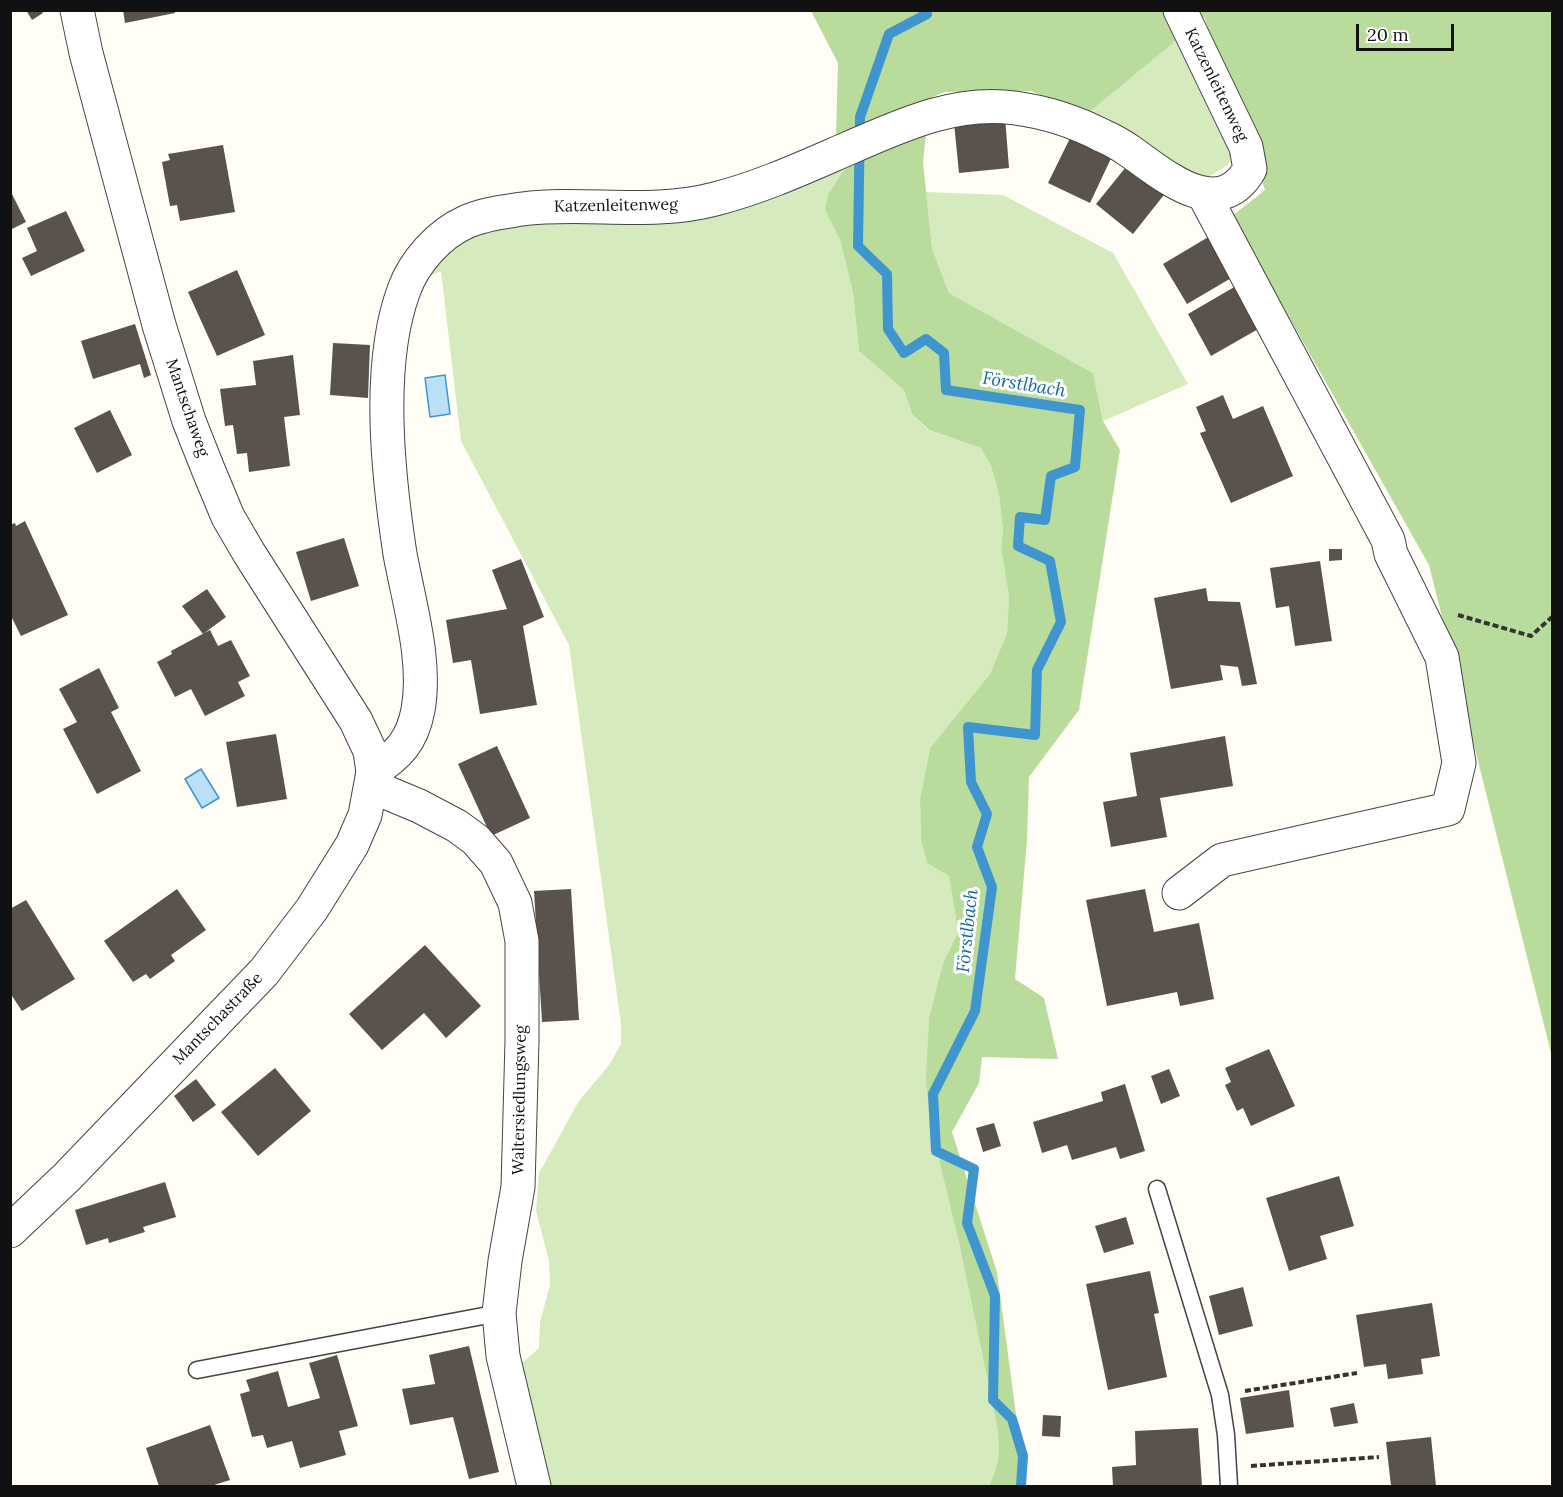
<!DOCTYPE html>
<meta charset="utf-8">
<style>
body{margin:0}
#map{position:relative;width:1563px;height:1497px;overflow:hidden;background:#fffdf5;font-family:Lora,serif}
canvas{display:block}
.frame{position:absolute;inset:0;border:12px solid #111;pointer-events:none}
.scale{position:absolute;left:1356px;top:24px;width:98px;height:27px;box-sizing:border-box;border:3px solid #111;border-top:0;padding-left:8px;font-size:18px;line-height:21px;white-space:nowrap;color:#111;-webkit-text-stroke:4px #fff;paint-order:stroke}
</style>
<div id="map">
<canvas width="1563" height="1497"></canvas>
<div class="frame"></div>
<div class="scale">20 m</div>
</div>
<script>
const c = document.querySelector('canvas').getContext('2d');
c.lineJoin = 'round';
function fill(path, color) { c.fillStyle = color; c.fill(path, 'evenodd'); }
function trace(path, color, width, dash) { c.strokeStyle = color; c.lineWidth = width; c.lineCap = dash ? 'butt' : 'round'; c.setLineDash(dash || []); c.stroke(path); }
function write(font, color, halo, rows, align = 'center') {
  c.font = font + ' Lora,serif'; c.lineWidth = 6; c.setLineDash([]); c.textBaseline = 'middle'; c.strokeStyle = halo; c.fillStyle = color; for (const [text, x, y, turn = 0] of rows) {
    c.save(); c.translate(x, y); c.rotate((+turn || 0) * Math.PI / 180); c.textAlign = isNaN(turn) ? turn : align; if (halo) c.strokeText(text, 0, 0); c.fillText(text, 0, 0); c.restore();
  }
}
fill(new Path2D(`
 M1180,36L1235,143L1228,165L1208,177L1176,169L1086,115Z
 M848,163L825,210L840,240L853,293L859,351L904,390L912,414L928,430L981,448L991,466L999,495L1003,530L1001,548L1009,597L1007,633L990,674L930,748L920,799L921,841L927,863L949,876L958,932L943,963L929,1018L927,1079L930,1123L959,1243L997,1426C1000,1451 1000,1463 989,1486H546L521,1364L539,1348L540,1322L550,1285L549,1261L536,1211L539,1173L579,1101L610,1064L621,1044V1024L569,645L461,441L441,271L424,279L451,248L472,234Z
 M926,192L1003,195L1113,253L1188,384L1103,421L1093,373L949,293L932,248Z`), '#d5ebbd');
fill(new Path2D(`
 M811,11H1552V1057L1429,565L1232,216L1265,190L1204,17L1086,115L1031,91L945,92L836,137L838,63Z
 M927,125L923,162L932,248L949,293L1093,373L1103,421L1120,450L1079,710L1029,777L1027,840L1015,979L1044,998L1058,1059L982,1057L979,1083L952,1132L997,1272L1017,1422L1023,1486H989C1000,1463 1000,1451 997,1426L959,1243L930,1123L926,1079L929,1018L943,963L958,932L949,876L927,863L921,841L920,799L930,748L990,674L1007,633L1009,597L1001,548L1003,530L999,495L991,466L981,448L929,430L912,414L904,390L859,351L853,293L840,240L825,210L828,195L848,163Z`), '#b9dc9c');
const water = new Path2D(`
 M445,375L450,414L430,417L425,378Z
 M201,769L219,798L202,808L185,779Z`);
fill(water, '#b9e0f7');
trace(water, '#3f96cf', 1.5);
trace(new Path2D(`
 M926,10L927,14L889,34L860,117L858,246L887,274L888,329L904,353L926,339L944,353L946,390L1080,410L1075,467L1051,476L1045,520L1020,517L1018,546L1050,561L1061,622L1037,670L1035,735L968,727L971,782L987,814L977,847L992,887L975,1011L933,1094L936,1151L974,1169L967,1223L995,1296L993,1400L1012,1419L1023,1456L1021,1486`), '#3f96cf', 10);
fill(new Path2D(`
 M26,10H41L43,13L32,20Z
 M123,10H175V13L125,23Z
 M1005,117L1009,168L959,173L954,123Z
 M1073,132L1114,152L1090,203L1048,183Z
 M223,145L235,212L180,221L177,205L170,206L162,162L170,160L168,154Z
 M1130,162L1167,191L1133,234L1096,204Z
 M10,190L26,222L10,230Z
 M66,211L85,251L31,276L22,258L37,251L27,228Z
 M1210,236L1233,277L1187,304L1163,264Z
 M237,270L265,335L217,356L188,292Z
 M1236,286L1260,328L1211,356L1188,314Z
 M135,324L151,375L144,378L140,364L93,379L81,341Z
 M333,343L370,345L368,398L330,395Z
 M293,355L300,415L284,417L290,466L249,472L247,453L237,454L233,425L225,426L220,389L256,385L253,361Z
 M1223,395L1233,419L1263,406L1293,476L1231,503L1200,433L1206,431L1196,407Z
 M110,410L132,455L97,473L74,428Z
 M25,521L68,615L21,636L10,614V525L15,523L16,526Z
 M344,538L359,586L311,601L296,552Z
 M1329,549H1342V560L1329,561Z
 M521,559L544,617L523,626L537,705L480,714L471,660L453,663L446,620L507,609L492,570Z
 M1320,561L1332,641L1295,646L1289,606L1276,608L1270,568Z
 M1206,588L1208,601L1240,602L1257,684L1242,686L1238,667L1220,665L1223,680L1171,689L1154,598Z
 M207,589L226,617L203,634L182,606Z
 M210,630L218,646L231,640L250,676L238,682L245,696L205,716L191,689L175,697L157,662L172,654L171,651Z
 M99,668L119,708L111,712L141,771L97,794L63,729L77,722L59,689Z
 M276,734L287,799L237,807L226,742Z
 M1225,736L1233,786L1160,798L1167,837L1111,847L1103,802L1137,796L1130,753Z
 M497,746L530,818L491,836L458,764Z
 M177,889L206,930L171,955L175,961L150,979L146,974L133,982L104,941Z
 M571,889L579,1020L542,1022L534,891Z
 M1145,889L1154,932L1199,923L1214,999L1180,1006L1177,992L1107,1006L1086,900Z
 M26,900L75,979L22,1011L10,993V909Z
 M425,945L481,1006L446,1038L424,1013L382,1050L349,1014Z
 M1269,1049L1295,1106L1251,1126L1243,1108L1237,1111L1225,1085L1231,1082L1225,1068Z
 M275,1068L311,1111L258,1156L221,1112Z
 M1169,1069L1180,1096L1161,1104L1151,1076Z
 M196,1079L216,1105L193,1122L174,1096Z
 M1125,1084L1145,1151L1120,1159L1116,1147L1072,1160L1067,1145L1042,1153L1033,1122L1103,1101L1101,1092Z
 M994,1123L1001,1146L983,1152L976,1128Z
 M1339,1176L1354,1226L1320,1236L1327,1259L1289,1271L1266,1198Z
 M165,1182L176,1217L143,1227L145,1232L109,1243L108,1238L86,1245L75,1210Z
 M1126,1217L1134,1244L1104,1253L1095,1226Z
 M1150,1271L1159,1313L1154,1314L1167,1377L1108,1390L1086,1284Z
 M1243,1287L1253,1326L1219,1335L1209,1296Z
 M1432,1303L1440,1356L1421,1359L1423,1374L1388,1379L1386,1364L1364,1367L1356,1315Z
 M469,1346L499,1472L469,1479L453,1417L410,1425L402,1389L435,1384L429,1355Z
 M337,1355L358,1426L339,1431L346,1455L300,1468L292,1441L267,1448L263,1435L252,1437L240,1394L250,1391L246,1380L278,1371L288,1407L320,1398L309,1363Z
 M1289,1390L1294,1427L1246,1434L1240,1398Z
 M1354,1403L1358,1423L1334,1427L1330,1408Z
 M1043,1415L1061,1416L1060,1437L1042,1436Z
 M210,1425L230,1480L211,1486H159L146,1448Z
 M1198,1428L1202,1486H1113L1112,1467L1136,1465L1135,1431Z
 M1431,1437L1436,1486H1391L1386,1442Z`), '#5a524d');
const service = new Path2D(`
 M1157,1189L1220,1395L1226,1435L1229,1486
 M197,1370L499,1313`);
const minor = new Path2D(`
 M373,772C398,755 412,742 418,710C427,661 409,603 400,554C388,475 376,365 404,290C414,262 439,234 466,222C483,214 503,212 522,209C586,201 651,216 715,199C762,187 805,167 849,148C902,125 955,100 1015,108C1045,112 1076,122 1103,136C1112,140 1121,145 1128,150C1162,173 1218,225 1250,169L1246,147L1180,10
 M371,786L419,806L457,826L476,840L496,863L515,903L522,941V1041L518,1187L505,1261L499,1313L503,1356L534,1486
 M1179,893L1222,860L1448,809L1459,763L1442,657L1391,554L1388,540L1203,193`);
const tertiary = new Path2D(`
 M10,1231L67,1177L264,972L312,909L352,845L365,815L373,772L370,751L356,721L249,553L228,517L208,469L189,421L159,325L86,53L77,10`);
trace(service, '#444', 19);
trace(minor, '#444', 35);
trace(tertiary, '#444', 35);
trace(new Path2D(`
 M1458,615L1531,636L1552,617
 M1245,1391L1357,1373
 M1251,1466L1379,1457`), '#333', 4, [6, 3]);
trace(service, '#fff', 16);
trace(minor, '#fff', 33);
trace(tertiary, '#fff', 33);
write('16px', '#111', '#fff', [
 ["Katzenleitenweg",1216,85,64],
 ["Katzenleitenweg",616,206,-1],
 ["Mantschaweg",187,408,71],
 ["Mantschastraße",218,1019,-46],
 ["Waltersiedlungsweg",520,1100,-89]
]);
write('italic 18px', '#1768a6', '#fff', [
 ["Förstlbach",1024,385,9],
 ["Förstlbach",968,931,-84]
]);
</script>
